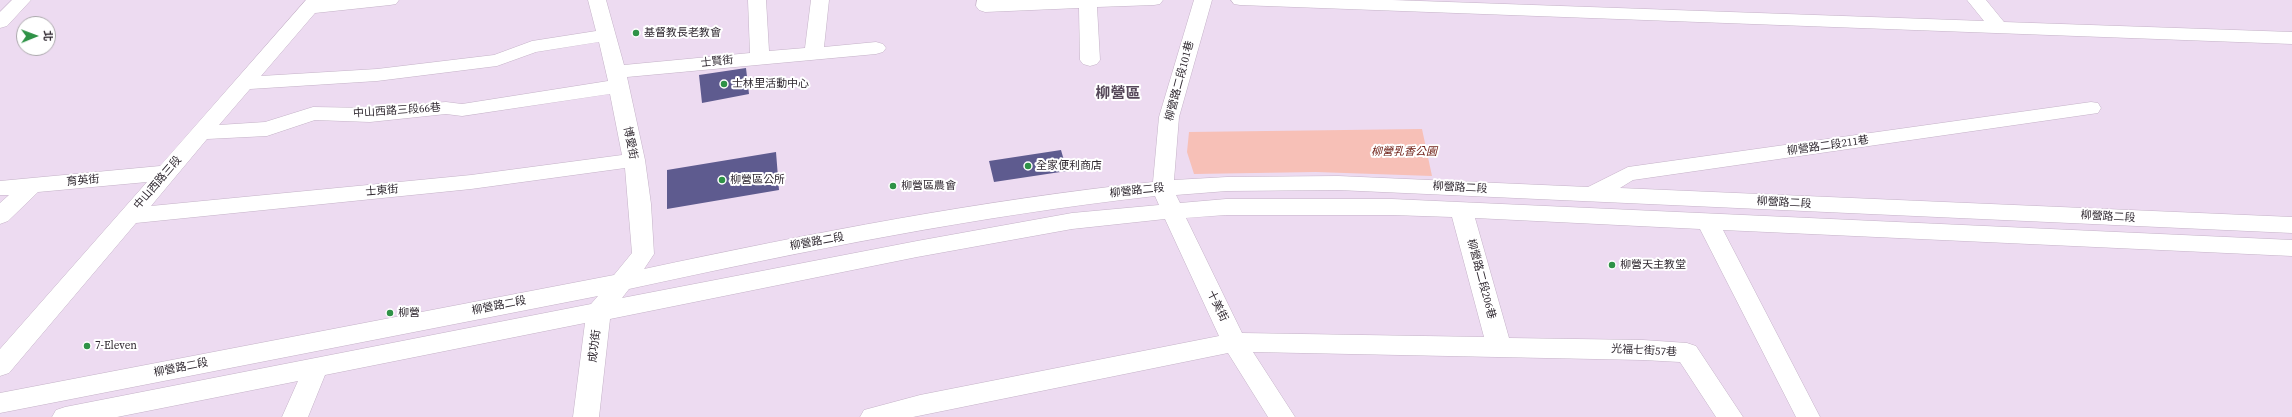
<!DOCTYPE html>
<meta charset="utf-8">
<style>
body{margin:0}
#map{position:relative;width:2292px;height:417px;overflow:hidden;background:#eddbf1;font-family:"Source Serif 4","Noto Sans TC",serif}
canvas{display:block}
.north{position:absolute;left:16px;top:16px;width:40px;height:40px;box-sizing:border-box;background:#fff;border:1px solid #aca9ad;border-radius:50%;rotate:89deg;font-size:11px;font-weight:700;line-height:16px;text-align:center;color:#302931}
.north::after{content:'';display:block;margin:auto;width:14px;height:18px;background:#2f9247;clip-path:polygon(50% 0,100% 100%,50% 72%,0 100%)}
</style>
<div id="map">
<canvas width="2292" height="417"></canvas>
<div class="north">北</div>
</div>
<script>
const c = document.querySelector('canvas').getContext('2d');
c.lineJoin = 'round';
function fill(path, color) { c.fillStyle = color; c.fill(path, 'evenodd'); }
function trace(path, color, width, dash) { c.strokeStyle = color; c.lineWidth = width; c.lineCap = dash ? 'butt' : 'round'; c.setLineDash(dash || []); c.stroke(path); }
function write(font, color, halo, rows, align = 'center') {
  c.font = font + ' "Source Serif 4","Noto Sans TC",serif'; c.lineWidth = 4; c.setLineDash([]); c.textBaseline = 'middle'; c.strokeStyle = halo; c.fillStyle = color; for (const [text, x, y, turn = 0] of rows) {
    c.save(); c.translate(x, y); c.rotate((+turn || 0) * Math.PI / 180); c.textAlign = isNaN(turn) ? turn : align; if (halo) c.strokeText(text, 0, 0); c.fillText(text, 0, 0); c.restore();
  }
}
fill(new Path2D(`
 M1422,129L1432,176L1316,172L1194,174L1187,152L1189,132Z`), '#f7c0b7');
fill(new Path2D(`
 M746,68L749,94L702,103L699,75Z
 M1061,150L1067,171L994,182L989,161Z
 M776,152L779,190L667,209V170Z`), '#5e5b8f');
const minor = new Path2D(`
 M12,0H31L7,26L0,28V12Z
 M306,0H399L396,4L390,5L315,13L261,76L377,69L494,55L532,41L596,31L588,0H606L624,65L750,53L748,0H766L769,51L805,48L811,0H829L824,47L876,42L883,44L886,48L883,52L876,54L627,77L645,160L651,204L654,254L644,269C812,233 982,200 1153,182L1159,117L1194,0H1212L1179,117L1174,180L1227,177L1338,176L1588,187L1628,167L2091,102L2098,103L2101,108L2098,113L1633,180L1620,188L2292,217V233L1338,190L1227,191L1176,195L1180,203L1226,199H1392L2292,240V256L1723,230L1820,417H1796L1700,229L1475,218L1509,338L1643,340L1687,343L1696,346L1743,417H1716L1680,362L1643,360L1253,352L1295,417H1268L1228,353L913,417H860L864,410L920,395L1219,336L1165,219L1072,229L917,257L610,319L599,417H573L585,323L325,375L308,417H282L298,381L117,417H52L56,410L65,407L591,304L598,296L0,413V393L614,275L632,253L625,168L471,189L136,223L9,373L0,376V349L147,182L38,192L8,221L0,224V203L9,195H0V181L160,166ZM599,42L608,81L462,104L446,102L370,108L313,107L265,122L219,125L250,89L377,81L497,66L536,52ZM610,94L622,155L471,175L151,206L207,139L267,136L315,120L370,122L446,114L462,116ZM1155,196L1159,205L1072,213L917,241L622,298L629,289C803,251 978,216 1155,196ZM1226,215H1392L1452,217L1484,337L1242,333L1186,218Z
 M977,0H1163L1160,4L1154,5L1097,7L1100,60L1097,64L1090,66L1083,64L1080,60L1079,8L985,12L979,10L976,6Z
 M1231,0H1392L1984,21L1967,0H1986L2004,22L2292,32V44L1240,5L1234,4Z`);
trace(minor, '#c4b2c7', 1);
fill(minor, '#fff');
for (const [x, y, r, color] of [
 [636,33,4,"#2f9247"],
 [724,84,4,"#2f9247"],
 [1028,166,4,"#2f9247"],
 [722,180,4,"#2f9247"],
 [893,186,4,"#2f9247"],
 [1612,265,4,"#2f9247"],
 [390,313,4,"#2f9247"],
 [87,346,4,"#2f9247"]
]) { const dot = new Path2D(); dot.arc(x, y, r, 0, 2 * Math.PI); c.fillStyle = color; c.fill(dot); trace(dot, '#fff', 1.5); }
write('11px', '#302931', '#fff', [
 ["基督教長老教會",644,33],
 ["士林里活動中心",732,84],
 ["全家便利商店",1036,166],
 ["柳營區公所",730,180],
 ["柳營區農會",901,186],
 ["柳營天主教堂",1620,265],
 ["柳營",398,313],
 ["7-Eleven",95,346]
], 'left');
write('11px', '#302931', '#fff', [
 ["士賢街",717,62,-6],
 ["柳營路二段101巷",1180,81,-75],
 ["中山西路三段66巷",397,111,-4],
 ["博愛街",630,143,79],
 ["柳營路二段211巷",1828,146,-8],
 ["育英街",83,181,-5],
 ["中山西路三段",158,183,-49],
 ["柳營路二段",1460,188,3],
 ["士東街",382,191,-5],
 ["柳營路二段",1137,191,-6],
 ["柳營路二段",1784,203,3],
 ["柳營路二段",2108,217,3],
 ["柳營路二段",817,242,-10],
 ["柳營路二段206巷",1481,279,75],
 ["柳營路二段",499,306,-11],
 ["十美街",1217,306,64],
 ["成功街",595,346,-83],
 ["光福七街57巷",1644,351,3],
 ["柳營路二段",181,368,-11]
]);
write('italic 11px', '#72241b', '#fff', [
 ["柳營乳香公園",1404,152]
]);
write('bold 15px', '#554759', '#fff', [
 ["柳營區",1118,94]
]);
</script>
